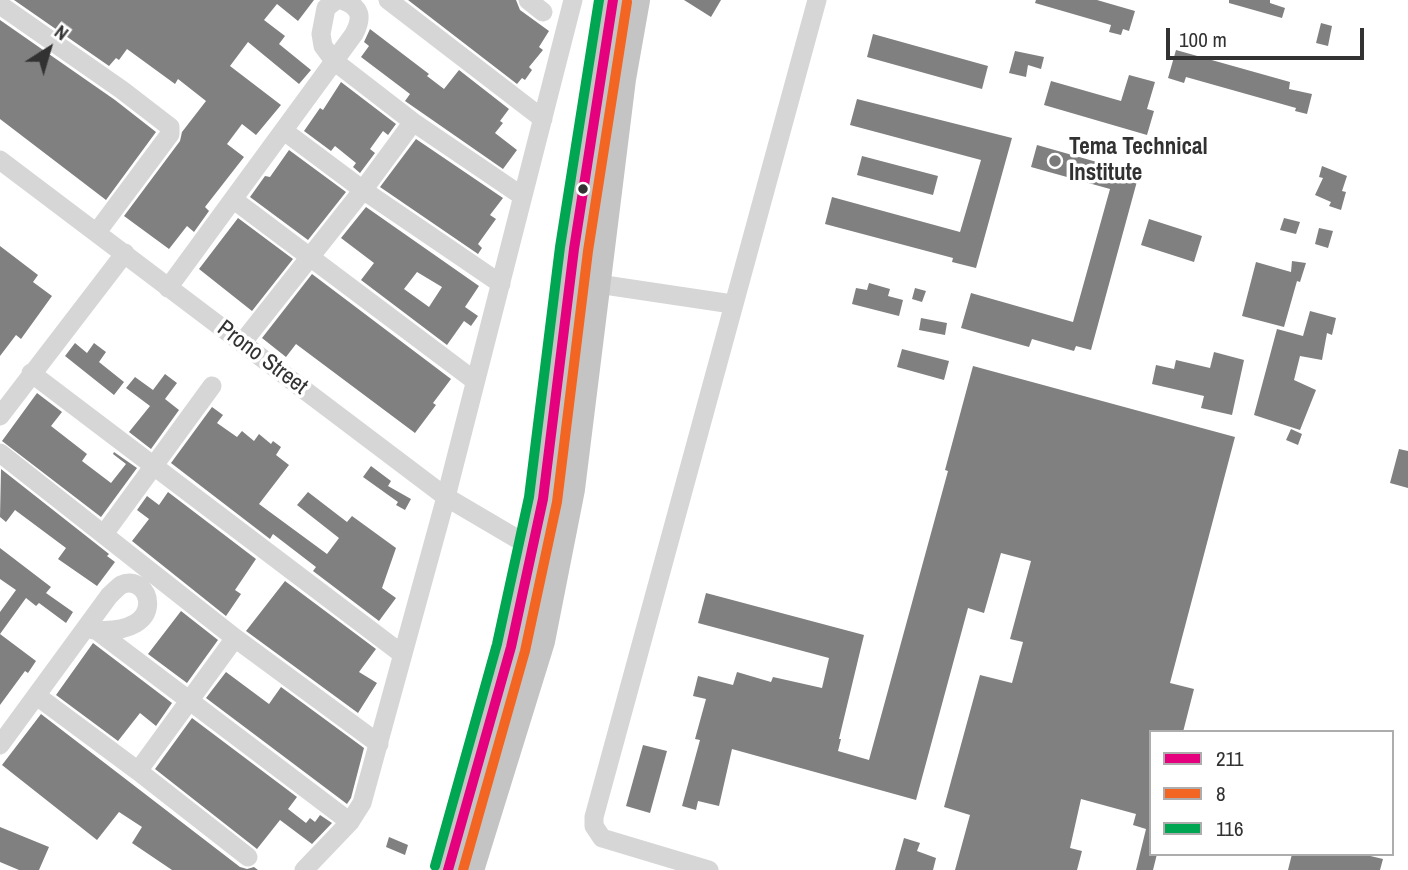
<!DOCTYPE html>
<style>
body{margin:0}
#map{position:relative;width:1408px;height:870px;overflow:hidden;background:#fff;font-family:"Archivo Narrow",sans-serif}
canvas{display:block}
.legend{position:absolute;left:1149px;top:730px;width:245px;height:126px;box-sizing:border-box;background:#fff;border:2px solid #adadad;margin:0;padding:9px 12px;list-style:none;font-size:21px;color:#323232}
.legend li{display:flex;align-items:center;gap:14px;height:35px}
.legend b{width:35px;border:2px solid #adadad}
.north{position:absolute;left:14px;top:14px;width:70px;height:70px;-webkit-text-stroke:5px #fff;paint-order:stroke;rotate:37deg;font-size:19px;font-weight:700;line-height:28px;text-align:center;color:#323232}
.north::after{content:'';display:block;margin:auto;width:24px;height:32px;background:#323232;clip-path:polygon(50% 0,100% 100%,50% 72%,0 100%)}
.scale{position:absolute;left:1166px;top:28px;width:198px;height:32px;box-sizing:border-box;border:4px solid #323232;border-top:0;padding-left:9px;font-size:21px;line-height:24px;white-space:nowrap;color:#323232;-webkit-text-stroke:5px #fff;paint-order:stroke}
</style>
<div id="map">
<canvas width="1408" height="870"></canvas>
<ul class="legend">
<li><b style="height:9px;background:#e5007d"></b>211</li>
<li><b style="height:9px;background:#f26522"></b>8</li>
<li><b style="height:9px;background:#00a651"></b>116</li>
</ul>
<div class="north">N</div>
<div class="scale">100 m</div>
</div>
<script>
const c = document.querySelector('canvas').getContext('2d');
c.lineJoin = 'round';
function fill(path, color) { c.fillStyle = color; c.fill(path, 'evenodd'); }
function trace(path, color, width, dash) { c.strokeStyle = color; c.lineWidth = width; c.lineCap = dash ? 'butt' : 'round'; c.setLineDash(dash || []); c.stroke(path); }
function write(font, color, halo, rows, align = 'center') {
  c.font = font + ' "Archivo Narrow",sans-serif'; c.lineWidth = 7; c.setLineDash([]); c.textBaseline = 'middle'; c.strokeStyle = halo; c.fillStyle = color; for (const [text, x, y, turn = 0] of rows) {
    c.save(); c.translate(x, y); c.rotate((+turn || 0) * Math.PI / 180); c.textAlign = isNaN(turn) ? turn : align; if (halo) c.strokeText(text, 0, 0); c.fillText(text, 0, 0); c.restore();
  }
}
fill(new Path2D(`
 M14,0H314L298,21L277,4L264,20L285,36L279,44L311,70L299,84L248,42L230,66L281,105L256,135L242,124L227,144L244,157L205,207L209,211L194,232L187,226L169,249L124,216L180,141L182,132L206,101L178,79L175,84L127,49L119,60L116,58L109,66Z
 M408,0H516L520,10L549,31L539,47L543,50L529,67L532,70L525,80L522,78L517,84Z
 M684,0H721L711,17Z
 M1036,0H1097L1135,11L1129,31L1123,29L1121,35L1109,32L1111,25L1035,3Z
 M1229,0H1270V3L1285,8L1282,18L1229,3Z
 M0,20L115,100L156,132L106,200L0,119Z
 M1321,23L1332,26L1328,46L1316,43Z
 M370,29L429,74L427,76L444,89L459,70L509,109L500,121L503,123L495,133L517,150L503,169L405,101L410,94L361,57L369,46L364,42Z
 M873,34L988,66L982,89L867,57Z
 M1176,50L1290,82L1289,89L1312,94L1307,114L1295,111L1296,108L1186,77L1184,83L1168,78Z
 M1015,51L1044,57L1041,69L1028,65L1026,77L1009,73Z
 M1129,75L1155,82L1147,109L1154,111L1147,135L1044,105L1051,81L1121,101Z
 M341,82L396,124L388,135L383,131L370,149L375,153L360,173L353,167L356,163L335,146L331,151L304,131L320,108L323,110Z
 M857,99L1012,138L976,268L952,262L953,258L825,224L832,197L960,232L981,160L850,125Z
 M416,139L503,198L490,215L496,219L478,244L482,248L478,254L380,187Z
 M1037,145L1139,174L1091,350L1076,346L1074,351L1032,339L1029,347L961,328L971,293L1073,322L1110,189L1031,167Z
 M289,150L346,192L308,240L250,197L265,176L270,177Z
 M862,156L938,176L933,195L857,175Z
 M1322,166L1347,176L1342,191L1346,192L1341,210L1329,206L1331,202L1315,195L1323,178L1319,177Z
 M366,207L479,286L465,307L478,316L471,326L464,321L447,345L361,280L374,263L341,238ZM417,272L442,287L429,307L404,289Z
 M238,218L293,259L252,311L199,269Z
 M1284,218L1300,222L1296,234L1280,230Z
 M1149,219L1202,236L1194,262L1141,245Z
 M1319,228L1333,231L1328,248L1315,244Z
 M0,246L38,275L33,282L52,296L21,339L16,335L0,356Z
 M1292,261L1306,263L1300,282L1297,281L1284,327L1242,316L1256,262L1291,272Z
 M312,274L451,379L433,403L436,405L415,433L296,344L286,357L262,338Z
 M869,283L890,289L888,296L903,300L899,316L852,304L856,288L867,290Z
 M915,288L926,291L922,302L912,299Z
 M1310,311L1336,318L1332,335L1327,333L1322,360L1300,356L1294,380L1316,390L1300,430L1254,415L1277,329L1303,336Z
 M921,318L947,323L945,335L919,330Z
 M75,343L87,353L94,343L106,352L99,362L124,382L114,395L65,356Z
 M902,349L949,361L944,380L897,367Z
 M1214,352L1244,360L1232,415L1201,408L1204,396L1152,384L1156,365L1174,369L1176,360L1210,368Z
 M973,366L1235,437L1170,683L1194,689L1183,732H1151V854H1157L1153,870H1136L1146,829L1133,825L1136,814L1081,799L1070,848L1082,851L1077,870H955L970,815L944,807L980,675L1012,683L1023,642L1010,639L1031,561L1001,553L984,613L968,608L916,800L732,749L719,806L698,801L696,810L682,806L700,740L695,739L706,699L693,696L698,676L733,685L737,672L771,682L773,677L822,688L829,658L698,623L706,593L864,635L839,739H841L838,751L869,760L948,471L945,470Z
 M165,374L177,383L165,399L179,410L151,449L129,432L150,406L126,388L135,377L153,390Z
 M37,393L62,412L51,426L87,454L82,461L111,483L126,464L113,454L114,452L137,468L101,517L2,441Z
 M212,407L223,415L217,423L237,437L242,431L254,441L259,434L271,444L273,441L281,447L276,455L289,465L259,504L327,554L339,538L297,505L308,492L347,522L352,516L396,548L382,588L396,598L379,621L313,571L316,567L273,534L270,539L171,463Z
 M1291,429L1302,434L1298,445L1286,440Z
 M1399,449L1408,451V488L1390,483Z
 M371,466L391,481L388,486L411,499L405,510L396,505L398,502L363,477Z
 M1,469L109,554L107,556L115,562L97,586L58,559L66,548L15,510L6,522L0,517Z
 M168,492L256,559L235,590L241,594L226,616L132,541L149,519L137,510L147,496L159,505Z
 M0,548L51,587L46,593L73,612L66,623L39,603L36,606L26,598L0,634V612L16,590L0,579Z
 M285,581L376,649L359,672L377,683L358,713L246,631Z
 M181,611L218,640L187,683L148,654Z
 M0,634L36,661L28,673L25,671L0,705Z
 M93,643L172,703L156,726L140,713L118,741L56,695Z
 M226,672L269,704L281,687L364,748L351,798L347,804L206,698Z
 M41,714L240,867L247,869L254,867L258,870H172L132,843L142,827L119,812L97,840L2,765Z
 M192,718L297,797L288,809L306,823L310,818L315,822L320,815L332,823L312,844L280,820L257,849L155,769Z
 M643,745L667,751L650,813L626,806Z
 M0,827L49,847L39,870H19L0,862Z
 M389,837L408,845L405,855L386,847Z
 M904,838L920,843L917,851L936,858L933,870H895Z
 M1292,854H1362L1383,859L1380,870H1288Z`), '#808080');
trace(new Path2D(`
 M336,0L326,8L321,34L323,46L334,61L413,122L522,196
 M388,0L543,119
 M528,0L543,12
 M0,5L122,90L170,127V134L97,232
 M284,131L363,190L501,284
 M0,160L446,497L531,547
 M234,200L475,381
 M598,284L732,304
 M168,288L354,34C363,17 361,7 342,0
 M242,343L363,190L413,122
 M31,373L402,654
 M0,416L125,253
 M0,453L235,638L379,744
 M104,534L212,386
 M96,630L350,822
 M235,638L138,771L248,857
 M37,696L138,771
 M0,745L109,596C112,593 117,588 121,585C150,571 172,636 94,630
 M304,870L350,822L362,803L446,497L573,0
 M709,870L602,838L594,826V817L817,0`), '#d6d6d6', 19);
trace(new Path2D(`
 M448,870L471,793L511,647L543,499L574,249L613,0
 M469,870L540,641L570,489L621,79L635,0`), '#c4c4c4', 30);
trace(new Path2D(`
 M448,870L511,647L543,499L574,249L613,0`), '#e5007d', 10);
trace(new Path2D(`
 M463,870L525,651L557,502L588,251L627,2`), '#f26522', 10);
trace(new Path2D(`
 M435,866L497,644L529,497L560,247L599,0`), '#00a651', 10);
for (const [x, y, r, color] of [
 [1055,161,7,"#7a7a7a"],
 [583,189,6,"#323232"]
]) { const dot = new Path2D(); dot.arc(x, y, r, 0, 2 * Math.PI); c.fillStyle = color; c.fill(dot); trace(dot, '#fff', 2.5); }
write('bold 23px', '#323232', '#fff', [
 ["Tema Technical",1069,148],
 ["Institute",1069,174]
], 'left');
write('23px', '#323232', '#fff', [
 ["Prono Street",262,358,37]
]);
</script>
